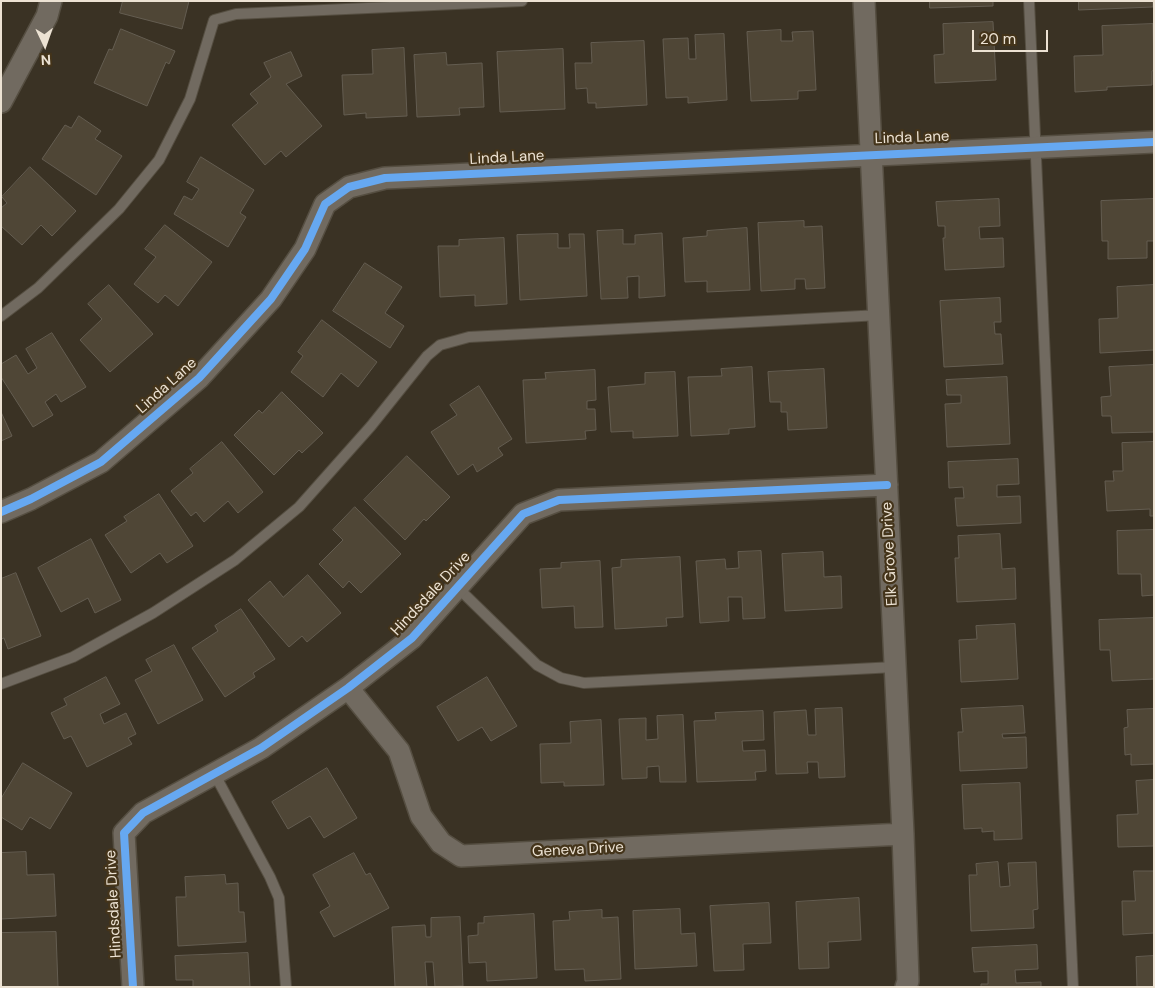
<!DOCTYPE html>
<style>
body{margin:0}
#map{position:relative;width:1155px;height:988px;overflow:hidden;background:#3a3224;font-family:"DM Sans",sans-serif}
canvas{display:block}
.frame{position:absolute;inset:0;border:2px solid #ece2d3;pointer-events:none}
.north{position:absolute;left:20px;top:20px;width:50px;height:50px;-webkit-text-stroke:4px #44341a;paint-order:stroke;rotate:177deg;font-size:14px;font-weight:700;line-height:20px;text-align:center;color:#ece2d3}
.north::after{content:'';display:block;margin:auto;width:18px;height:22px;background:#ece2d3;clip-path:polygon(50% 0,100% 100%,50% 72%,0 100%)}
.scale{position:absolute;left:972px;top:30px;width:76px;height:22px;box-sizing:border-box;border:2px solid #ece2d3;border-top:0;padding-left:6px;font-size:15px;line-height:18px;white-space:nowrap;color:#ece2d3;-webkit-text-stroke:4px #44341a;paint-order:stroke}
</style>
<div id="map">
<canvas width="1155" height="988"></canvas>
<div class="frame"></div>
<div class="north">N</div>
<div class="scale">20 m</div>
</div>
<script>
const c = document.querySelector('canvas').getContext('2d');
c.lineJoin = 'round';
function fill(path, color) { c.fillStyle = color; c.fill(path, 'evenodd'); }
function trace(path, color, width, dash) { c.strokeStyle = color; c.lineWidth = width; c.lineCap = dash ? 'butt' : 'round'; c.setLineDash(dash || []); c.stroke(path); }
function write(font, color, halo, rows, align = 'center') {
  c.font = font + ' "DM Sans",sans-serif'; c.lineWidth = 4.5; c.setLineDash([]); c.textBaseline = 'middle'; c.strokeStyle = halo; c.fillStyle = color; for (const [text, x, y, turn = 0] of rows) {
    c.save(); c.translate(x, y); c.rotate((+turn || 0) * Math.PI / 180); c.textAlign = isNaN(turn) ? turn : align; if (halo) c.strokeText(text, 0, 0); c.fillText(text, 0, 0); c.restore();
  }
}
const building = new Path2D(`
 M123,1H189L182,29L120,13Z
 M930,1H993V6L930,8Z
 M1079,1H1153V7L1079,10Z
 M993,22L996,80L935,83L934,55L944,54L943,24Z
 M1153,24L1154,70L1152,71V85L1107,87V90L1075,92L1074,56L1103,55L1102,26Z
 M121,29L175,51L169,64L166,62L147,106L94,83L109,49L112,50Z
 M781,30V41H793L792,32L813,31L816,90L798,91V99L751,101L747,32Z
 M724,34L727,100L688,103V97L666,98L663,39L688,38L689,59H696L695,35Z
 M644,41L647,105L596,108V103H588L587,88L576,89L575,63H592L591,43Z
 M404,48L407,116L366,118V113L344,115L342,75L373,74L372,50Z
 M563,49L565,109L500,112L497,52Z
 M291,52L302,76L286,84L322,126L286,157L281,151L265,165L232,125L258,103L250,94L271,77L264,63Z
 M446,53L447,65L482,63L484,107L459,108L460,115L417,117L414,55Z
 M79,116L101,131L95,139L122,156L96,195L42,159L65,125L71,128Z
 M201,157L254,190L240,213L246,217L228,247L174,214L184,196L192,200L199,189L187,182Z
 M30,167L76,211L52,236L41,225L22,245L1,226V208L7,203L2,197Z
 M999,199L1000,226L979,227L980,239L1003,238L1004,267L945,270L943,238H945V226H938L936,202Z
 M1154,199V241H1147V258L1108,259V241H1102L1101,201Z
 M804,221V227L822,226L825,288L806,289L805,279H795V289L761,291L758,223Z
 M165,225L212,262L178,306L165,295L158,303L134,284L156,257L145,249Z
 M747,228L750,290L707,292V281L685,282L683,238L707,236V231Z
 M623,230V244H635V235L662,233L665,296L639,298V276L627,277L628,298L601,299L597,231Z
 M558,234V248H570L569,234H584L587,296L520,300L517,235Z
 M504,238L507,304L475,306V295L440,297L438,246H459V240Z
 M365,263L402,287L385,313L404,326L390,348L333,311Z
 M109,285L153,334L110,372L80,340L102,319L88,304Z
 M1154,285V350L1100,353L1099,319L1118,318L1117,287Z
 M1000,298L1001,322H994L995,334H1001L1003,364L944,367L940,301Z
 M322,320L377,362L358,387L341,373L323,397L291,372L303,356L298,352Z
 M52,333L86,387L61,402L56,394L45,402L53,415L33,427L1,377V364L16,355L28,374L37,368L26,349Z
 M1154,365V432L1112,433L1111,416H1102L1101,397L1111,396L1109,367Z
 M752,367L755,427L729,429V434L691,436L688,377L722,376L721,369Z
 M824,369L827,428L788,430L787,412H781V402H770L768,372Z
 M595,370L596,400L587,401V409H595L596,430L585,431L586,439L526,443L523,380L546,379L545,373Z
 M675,372L678,436L633,438V431L611,432L608,387L645,384V373Z
 M1007,377L1010,444L947,447L945,404L961,403V395H947L946,380Z
 M479,386L512,439L498,448L503,455L477,472L473,464L458,475L431,432L457,415L450,405Z
 M282,392L323,433L302,453L299,450L274,475L234,435L259,410L262,413Z
 M1,412L12,436L1,441Z
 M222,442L263,492L238,513L228,501L204,522L196,512L191,516L171,491L193,473L190,469Z
 M1154,442V516H1150V509L1107,511L1105,481H1114L1113,471H1123L1122,443Z
 M407,456L450,497L426,521L424,519L405,540L364,500Z
 M1018,459L1019,484L997,485V497L1020,496L1021,523L957,526L955,498H964L963,487L949,488L948,462Z
 M159,494L193,546L167,563L160,553L131,573L105,535L127,521L124,517Z
 M355,507L401,554L361,593L349,581L343,588L319,564L343,540L333,530Z
 M1154,530V595L1142,596L1141,574H1118L1117,531Z
 M1000,534L1002,569L1015,568L1016,599L957,602L955,558H959L958,536Z
 M91,539L121,600L95,613L88,598L61,612L38,568Z
 M761,551L765,618L743,619L742,597H728L729,621L700,623L696,561L725,559L726,569L739,568L738,552Z
 M823,552L824,577L841,576L842,608L785,611L782,554Z
 M680,557L683,617L666,618L667,626L615,629L612,568L621,567V560Z
 M600,561L603,627L575,628L574,606L542,608L540,569L561,568V563Z
 M16,573L41,636L8,649L4,638L1,639V579Z
 M308,575L341,613L307,642L302,636L289,647L248,600L270,581L283,597Z
 M241,609L275,659L253,673L255,677L225,697L192,648L218,631L215,626Z
 M1154,618V679L1112,681L1110,650H1100L1099,620Z
 M1015,624L1018,679L961,682L959,640L977,639L976,626Z
 M174,645L203,700L158,724L135,680L152,671L146,660Z
 M106,677L120,704L100,714L104,724L126,713L136,734L128,738L132,744L87,767L71,736L64,739L51,713L67,705L64,699Z
 M487,677L517,726L491,741L482,727L458,741L437,707Z
 M1023,706L1025,733L1002,734L1003,738L1026,737L1027,768L960,771L958,732H963L961,709Z
 M842,708L845,777L819,778L818,762H807L808,773L776,774L774,712L806,710L808,735H816L815,709Z
 M1154,709V764L1131,765V754L1125,755L1124,728L1128,727L1127,710Z
 M763,711L764,740L742,741L743,751L765,750L766,771L755,772L756,780L697,782L694,721L716,720L715,713Z
 M683,715L686,782H660L659,766L647,767V778L622,779L619,719L646,718V740L658,739L657,716Z
 M601,720L604,785L564,786V782L541,783L540,744L571,743L570,722Z
 M23,763L72,793L50,829L30,817L22,830L1,817V799Z
 M327,768L357,818L324,838L310,816L288,829L272,802Z
 M1154,780V846L1118,847L1117,815L1138,814L1136,781Z
 M1020,783L1022,839L994,840V831L982,832V828L964,829L962,785Z
 M26,852L27,875L54,874L56,916L1,919V853Z
 M354,853L366,875L370,873L389,908L334,937L320,912L330,906L313,875Z
 M998,862L1000,887L1010,886L1008,863L1036,862L1038,909L1033,910L1034,928L971,931L969,875H977L976,864Z
 M1134,871H1154V933L1123,935L1122,901H1135Z
 M225,875L226,884L238,883L239,912H244L246,942L178,946L176,897H186L185,877Z
 M859,898L861,940L828,942L829,968L799,969L796,902Z
 M769,903L771,943L743,944L744,970L714,971L710,906Z
 M680,909L681,934L695,933L697,966L635,969L633,911Z
 M602,910V918L618,917L621,979L585,981L584,969L555,970L553,921L570,920L569,912Z
 M534,914L537,978L487,981L486,962L469,963L468,936L478,935V923H484V917Z
 M460,917L463,986L435,987L433,962H425L427,987H395L392,927L425,925L426,937H431V918Z
 M56,932L58,987H1V933Z
 M1037,945L1038,969L1015,970L1016,983L1041,982V987H981V984H988V971L974,972L972,948Z
 M248,953L250,987H193V980H176L175,956Z
 M1154,956V987H1137L1136,957Z`);
fill(building, '#4f4636');
trace(building, '#645d51', 1);
const lane = new Path2D(`
 M1029,1L1073,987
 M1,316L38,288L119,209L159,160L190,99L214,20L236,14L522,1
 M457,587L537,665L561,678L584,683L895,667
 M1,684L73,657L153,613L235,560L299,507L371,426L427,356L440,345L469,337L880,315
 M214,773L270,877L279,898L286,987`);
const street = new Path2D(`
 M864,1L903,834L908,981L906,987
 M1,102L47,16L51,1
 M1,512L31,499L101,462L199,378L271,299L305,249L325,204L349,187L385,178L1154,142
 M348,688L399,751L421,816L441,843L461,856L903,834
 M133,987L124,833L143,813L261,748L348,688L412,638L523,514L559,500L887,485`);
trace(lane, '#554e41', 12);
trace(street, '#554e41', 24);
trace(lane, '#716a60', 10);
trace(street, '#716a60', 21);
trace(new Path2D(`
 M1,512L31,499L101,462L199,378L271,299L305,249L325,204L349,187L385,178L1154,142
 M133,987L124,833L143,813L261,748L348,688L412,638L523,514L559,500L887,485`), '#66a8f1', 8);
write('15px', '#ece2d3', '#44341a', [
 ["Linda Lane",912,138,-2],
 ["Linda Lane",507,158,-3],
 ["Linda Lane",167,386,-42],
 ["Elk Grove Drive",890,554,-93],
 ["Hindsdale Drive",431,594,-47],
 ["Geneva Drive",578,850,-3],
 ["Hindsdale Drive",114,904,-93]
]);
</script>
